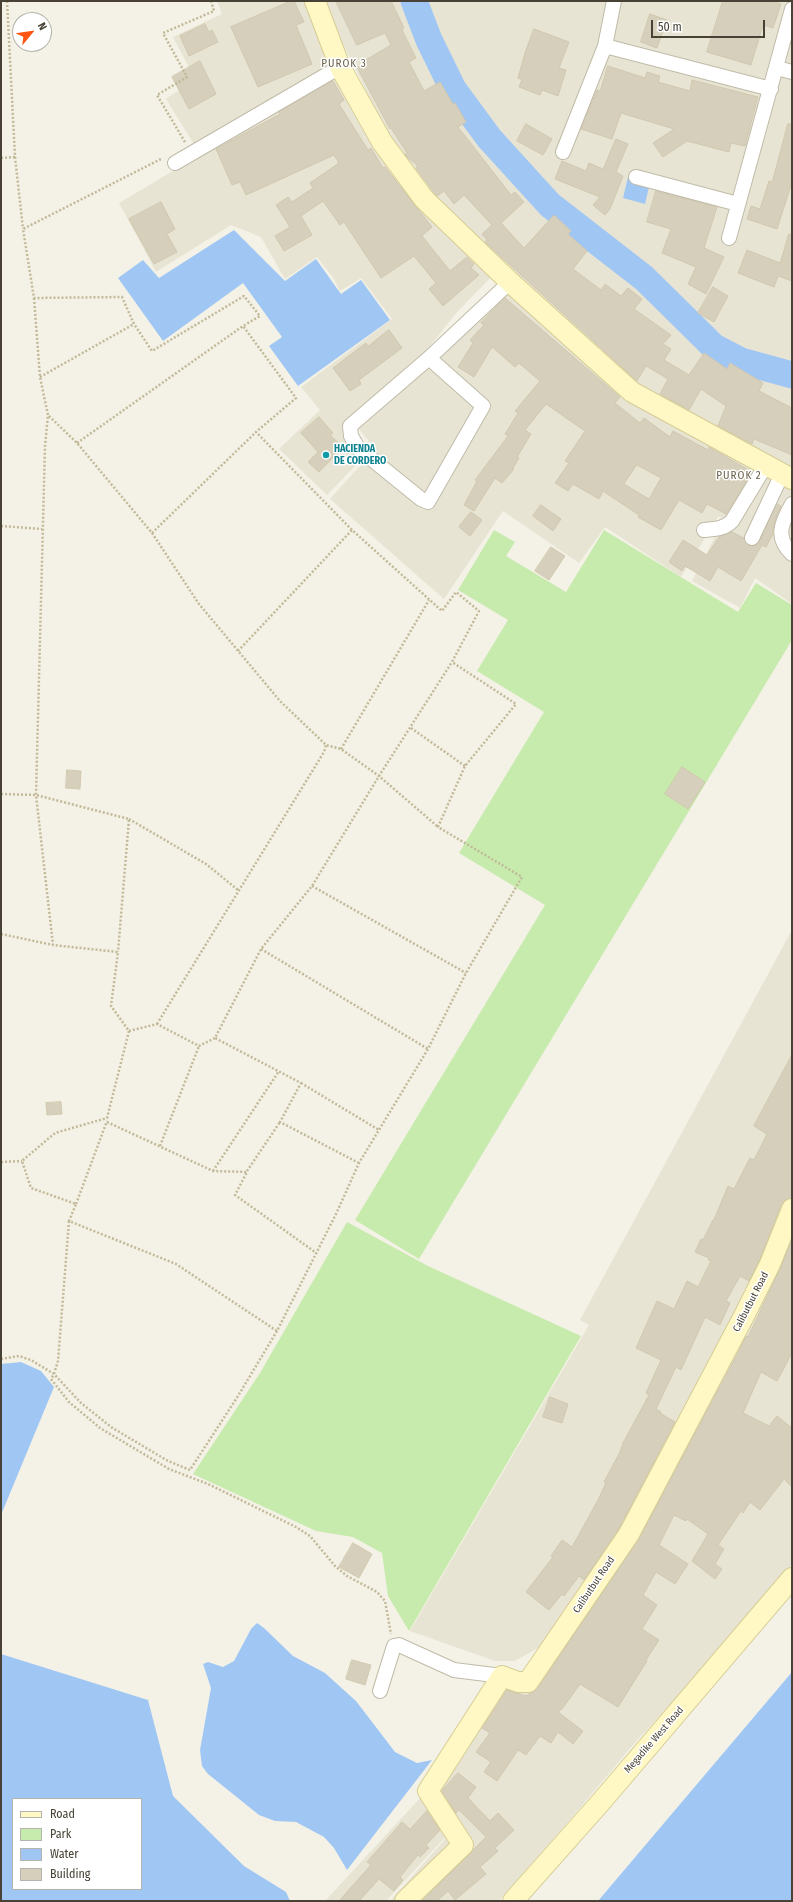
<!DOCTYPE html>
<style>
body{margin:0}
#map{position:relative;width:793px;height:1902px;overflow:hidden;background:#f4f2e6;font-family:"Fira Sans Condensed",sans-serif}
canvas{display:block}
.frame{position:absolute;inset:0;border:2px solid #474235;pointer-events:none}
.legend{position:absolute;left:12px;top:1798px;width:130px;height:92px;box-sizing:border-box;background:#fff;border:1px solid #b5b3ae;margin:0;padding:5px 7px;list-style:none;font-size:12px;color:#474235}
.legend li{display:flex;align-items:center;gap:8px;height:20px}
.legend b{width:20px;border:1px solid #b5b3ae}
.north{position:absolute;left:12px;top:12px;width:40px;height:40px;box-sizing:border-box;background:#fff;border:1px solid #b5b3ae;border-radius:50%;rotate:61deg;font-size:11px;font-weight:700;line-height:16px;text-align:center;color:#474235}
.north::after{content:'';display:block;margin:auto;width:14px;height:18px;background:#ff5412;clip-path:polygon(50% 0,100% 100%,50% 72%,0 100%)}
.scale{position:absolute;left:651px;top:20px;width:114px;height:18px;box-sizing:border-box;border:2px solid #474235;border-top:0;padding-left:5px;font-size:12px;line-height:14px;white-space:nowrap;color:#474235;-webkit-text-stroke:3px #fff;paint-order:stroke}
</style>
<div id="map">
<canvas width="793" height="1902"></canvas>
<div class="frame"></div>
<ul class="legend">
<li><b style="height:5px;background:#fff8c5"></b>Road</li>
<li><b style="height:11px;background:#c7eaad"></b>Park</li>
<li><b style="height:11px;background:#a0c7f4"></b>Water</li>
<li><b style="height:11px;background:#d6cfbb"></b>Building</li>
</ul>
<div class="north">N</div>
<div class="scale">50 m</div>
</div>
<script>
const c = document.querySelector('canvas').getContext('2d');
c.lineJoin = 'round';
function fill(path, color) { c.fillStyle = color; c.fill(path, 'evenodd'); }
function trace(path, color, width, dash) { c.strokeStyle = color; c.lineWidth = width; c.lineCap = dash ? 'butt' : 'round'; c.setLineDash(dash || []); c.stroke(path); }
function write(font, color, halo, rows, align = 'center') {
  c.font = font + ' "Fira Sans Condensed",sans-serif'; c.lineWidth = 3; c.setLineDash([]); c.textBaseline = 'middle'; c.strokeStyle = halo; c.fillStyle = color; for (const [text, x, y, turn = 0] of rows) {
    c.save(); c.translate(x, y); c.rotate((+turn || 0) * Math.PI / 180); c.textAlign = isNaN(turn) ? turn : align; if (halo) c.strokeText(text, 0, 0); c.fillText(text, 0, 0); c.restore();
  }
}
fill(new Path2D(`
 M217,1H311L332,62L322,70L195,146L166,99L195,79L173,37L222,14Z
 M322,1H407L432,64L483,143L579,237L655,293L706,345L741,367L792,381V469L617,373L426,190L381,121Z
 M419,1H792V361L711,340L644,276L552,202L491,136L455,85L431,35Z
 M340,72L377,139L495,273L458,311L425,352L344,422L366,455L327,495L279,449L320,410L301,387L392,319L361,278L340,291L334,279L317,257L285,279L261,237L231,225L156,272L119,203Z
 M509,288L659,418L759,471L730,519L718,517L681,577L605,527L579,563L503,511L444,599L330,499L375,449L355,424Z
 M765,474L792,484V604L755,578L740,608L692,581L721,525L735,529Z
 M792,930V1204L623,1528L545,1644L515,1661H495L410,1631L589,1325L580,1320Z
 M792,1209V1564L728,1641L632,1746L568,1822L499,1901H390L455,1828L429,1776L499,1665L529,1684L643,1508Z
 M420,1798L451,1831L386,1901H325Z`), '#e8e4d4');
fill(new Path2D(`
 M494,530L515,542L506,556L566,592L604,530L738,612L756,583L792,605V640L419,1259L355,1220L545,905L459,853L544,712L477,671L508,620L458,590Z
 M347,1222L428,1266L581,1336L409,1631L388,1596L382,1553L353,1537L316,1531L193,1474L260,1373Z`), '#c7eaad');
fill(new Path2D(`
 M628,177L650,183L645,204L623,198Z
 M234,230L285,281L316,259L341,294L361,280L390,320L298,386L269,346L282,337L243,283L163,341L118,278L143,260L159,278Z
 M21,1362L41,1371L54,1387L1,1515V1364Z
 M257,1623L264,1628L293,1656L325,1673L356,1701L395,1752L417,1763L432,1760L347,1870L334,1848L324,1837L296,1822L275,1821L259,1815L208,1774L202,1766L200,1750L211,1688L203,1664L208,1662L223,1667L234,1661L251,1629Z
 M1,1654L148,1700L173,1796L244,1866L286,1892L290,1901H1ZM13,1799H141V1889H13Z
 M792,1672V1901H598Z`), '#a0c7f4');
trace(new Path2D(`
 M414,1L429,40L453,89L489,138L550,205L644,278L714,347L741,361L792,375`), '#a0c7f4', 27);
const building = new Path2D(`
 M291,1H294L304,22L296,25L312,64L258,87L231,27Z
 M336,1H391L404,28L402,30L416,58L409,62L424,91L440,82L453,104L455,103L466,122L458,127L511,195L515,192L524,202L501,223L524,248L554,215L571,231L568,234L587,251L573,269L601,290L605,284L621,296L628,288L642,299L634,309L671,335L663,344L671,349L664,360L689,375L704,353L727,369L730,363L763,383L759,391L792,408V455L754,439L752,444L718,426L726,406L701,389L689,410L660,394L668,379L646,366L637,381L485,242L487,240L482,234L492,225L464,195L454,204L444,191L437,196L433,191L416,168L418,166L406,156L405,154L407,153L391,128L390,129L357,67L365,63L364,61L391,45L385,33L357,45Z
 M723,1H772L781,4L773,28L763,25L751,65L707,52Z
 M650,14L667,20L657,48L641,42Z
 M205,24L209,32L212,30L218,42L189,56L180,36Z
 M534,29L569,42L559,68L566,70L558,96L542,90L540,95L519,87L522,80L518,78L525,53Z
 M200,61L216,94L189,109L172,77Z
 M608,66L645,78L647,72L660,76L658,82L690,91L692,80L758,97L745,146L731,143L729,152L687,141L663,157L653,143L674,129L621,113L612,139L581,129L597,90L600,91Z
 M333,81L344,100L339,104L368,150L371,148L383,168L385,167L432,227L422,236L450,271L467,257L474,264L471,268L479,275L443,306L429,289L436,283L414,256L381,278L344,222L340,225L323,201L301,216L312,235L284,251L275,236L290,227L276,205L288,197L292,202L313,188L310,183L339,163L334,155L246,195L240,182L232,185L216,149L280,114L279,112Z
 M526,124L552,139L543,155L517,141Z
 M788,124H792V182L777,229L747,219L751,206L760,209L769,181L772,182Z
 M616,139L628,144L616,172L623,176L610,209L605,215L593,205L600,197L555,179L562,161L586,171L589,163L603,169Z
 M656,191L717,207L704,248L724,257L706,294L688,284L696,267L662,253L671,229L647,222Z
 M161,202L175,229L167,234L177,252L154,264L129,219Z
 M789,234L792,235V281L778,276L774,287L738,273L747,250L780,263Z
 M713,287L728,296L714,322L698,313Z
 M505,298L620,397L615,403L640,423L644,418L670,437L673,431L708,450L709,447L752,472L726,514L707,504L702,513L679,500L661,530L638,517L639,515L603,491L599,499L573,484L568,491L555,483L569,463L565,461L585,431L546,404L525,430L531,434L517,457L519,458L513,468L514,469L502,483L495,478L474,511L464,505L477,481L475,480L508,436L505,434L518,413L515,411L540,381L519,363L515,367L492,347L474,377L458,367L473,343L470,340L484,325L481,323ZM637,465L661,478L649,499L624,484Z
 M389,330L402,348L359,380L361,384L350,391L333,368L366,343L368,346Z
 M319,417L333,433L330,435L343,447L319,472L308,462L318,452L301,433Z
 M777,504L781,506L775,520L772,536L766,547L762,545L741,581L718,567L710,581L685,566L682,571L669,562L683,540L707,555L719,537L732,532L744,538L748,545H757Z
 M541,505L561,519L553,531L533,516Z
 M471,512L482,520L470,536L459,527Z
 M551,547L565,556L549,580L535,571Z
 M682,767L705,782L688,809L665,794Z
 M67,770L81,771L80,789L66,788Z
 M792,1055V1198L785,1200L781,1205L760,1259L749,1281L740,1276L726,1301L730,1303L720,1325L705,1317L681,1370L676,1367L656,1409L661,1412L660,1413L675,1422L619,1528L584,1580L579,1576L564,1596L562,1594L549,1610L526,1592L553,1557L551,1556L562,1540L572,1547L597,1502L606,1483L604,1482L620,1452L623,1443L649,1395L646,1393L661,1360L636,1348L657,1301L674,1309L687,1281L698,1287L711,1261L708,1260L709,1258L695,1252L701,1239L703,1240L713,1220H714L728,1186L734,1189L750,1158L754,1160L767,1134L754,1126Z
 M61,1102L62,1114L47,1115L46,1103Z
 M792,1240V1353L777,1381L761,1372L743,1413L769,1426L777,1416L792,1428V1487L784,1479L760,1510L750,1502L743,1513L741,1511L718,1545L724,1549L715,1564L722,1569L715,1579L692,1561L708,1534L687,1519L686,1521L674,1515L659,1545L688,1564L675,1584L656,1572L643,1595L657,1605L642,1629L659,1640L646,1660L647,1661L618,1707L580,1684L562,1709L558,1712L583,1731L573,1744L558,1732L551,1743L540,1736L526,1755L518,1750L497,1781L484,1772L491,1762L476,1752L490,1733L482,1728L507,1690L526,1696L538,1688L638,1540L739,1351L746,1336L748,1337L780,1269Z
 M550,1397L568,1404L562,1423L543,1417Z
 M353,1543L372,1554L359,1578L339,1567Z
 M352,1660L371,1665L365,1685L346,1679Z
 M458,1773L476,1787L468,1798L490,1821L498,1813L514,1830L495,1848L498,1851L480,1867L486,1874L455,1900L448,1891L437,1901H422L486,1837L459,1810L456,1813L442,1791Z
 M427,1811L440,1830L426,1845L429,1848L420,1857L418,1855L400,1877L403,1880L394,1891L379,1879L359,1901H339L371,1865L367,1862L402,1822L410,1829Z`);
fill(building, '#d6cfbb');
trace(building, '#d1c8ae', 1);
const street = new Path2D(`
 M605,46L771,89
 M777,68L792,72
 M563,152L605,46L614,1
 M175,163L340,67
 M636,177L738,204
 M729,238L792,9
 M429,358L483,406L428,502L421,499L358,448L351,436L350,426L429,358L510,282
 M792,504C782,522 774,537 792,554
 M704,530C715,529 724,529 732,521L766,465
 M752,538L782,474
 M380,1691L394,1646L399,1645L454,1670L502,1676`);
const secondary = new Path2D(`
 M315,1L340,67L382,142L424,199L510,282L632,392L792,479
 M405,1901L463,1845L428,1791L502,1676L518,1682H528L629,1534L745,1314L770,1264L792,1209
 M513,1901L600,1803L792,1578`);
trace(street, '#c0bba8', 16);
trace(secondary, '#d6cd94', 22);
trace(new Path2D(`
 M7,1L15,157L23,229
 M185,142L157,95L187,77L163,33L214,11L211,1
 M1,158L15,157
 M34,298L40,377L48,415L45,446L36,795L53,945L118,952L111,1006L129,1031L107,1118L55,1133L22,1161L31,1188L76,1204L69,1221L176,1264L277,1331
 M40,377L134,324
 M49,416L77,443L152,533L199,604L280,701L326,745L341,749L379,776L437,826
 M77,443L243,326
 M1,526L42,529
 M152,533L256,432
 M238,651L352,530
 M411,728L465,766
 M341,749L429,600
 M1,794L36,795L129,819L118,952
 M129,819L206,864L238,890
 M312,886L466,973
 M1,934L53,945
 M261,949L428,1049
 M157,1024L324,752L326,745
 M129,1031L157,1024L199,1046L215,1038
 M301,1083L379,1130
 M107,1122L213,1171L247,1172L235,1195L315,1252
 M160,1146L199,1046
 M1,1162L22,1161
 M359,1163L280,1122L301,1083L215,1038L261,949L312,886L379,776L452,662
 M213,1171L279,1071
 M247,1171L280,1122
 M76,1204L107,1121
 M69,1221L58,1361L54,1374L51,1379L69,1402L100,1428L169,1469L208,1484L296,1527L310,1536L335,1566L347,1576L377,1592L385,1601L391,1634
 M1,1359L19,1356L31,1360L54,1374L81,1403L111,1427L168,1461L190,1470L238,1396L277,1331L336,1214L359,1163L428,1049L466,973L522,877L438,827L465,766L516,704L452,662L479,611L456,592L442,611L352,530L256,432L296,398L243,326L260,316L244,296L152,351L134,324L122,297L34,298L23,229L161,159`), '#c2b999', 2.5, [2, 2]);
trace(street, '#fff', 14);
trace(secondary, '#fff8c5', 20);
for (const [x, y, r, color] of [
 [326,455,4,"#0f9aa8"]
]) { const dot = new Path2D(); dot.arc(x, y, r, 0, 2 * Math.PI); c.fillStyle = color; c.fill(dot); trace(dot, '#fff', 1.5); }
write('bold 10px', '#0d838f', '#fff', [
 ["HACIENDA",334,449],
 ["DE CORDERO",334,461]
], 'left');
write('10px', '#474235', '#fff', [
 ["Calibutbut Road",751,1302,-63],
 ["Calibutbut Road",594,1585,-56],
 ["Megadike West Road",654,1740,-49]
]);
c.letterSpacing = '1px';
write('11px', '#6b624c', '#fff', [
 ["PUROK 3",344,64],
 ["PUROK 2",739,476]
]);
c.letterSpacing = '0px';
</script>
